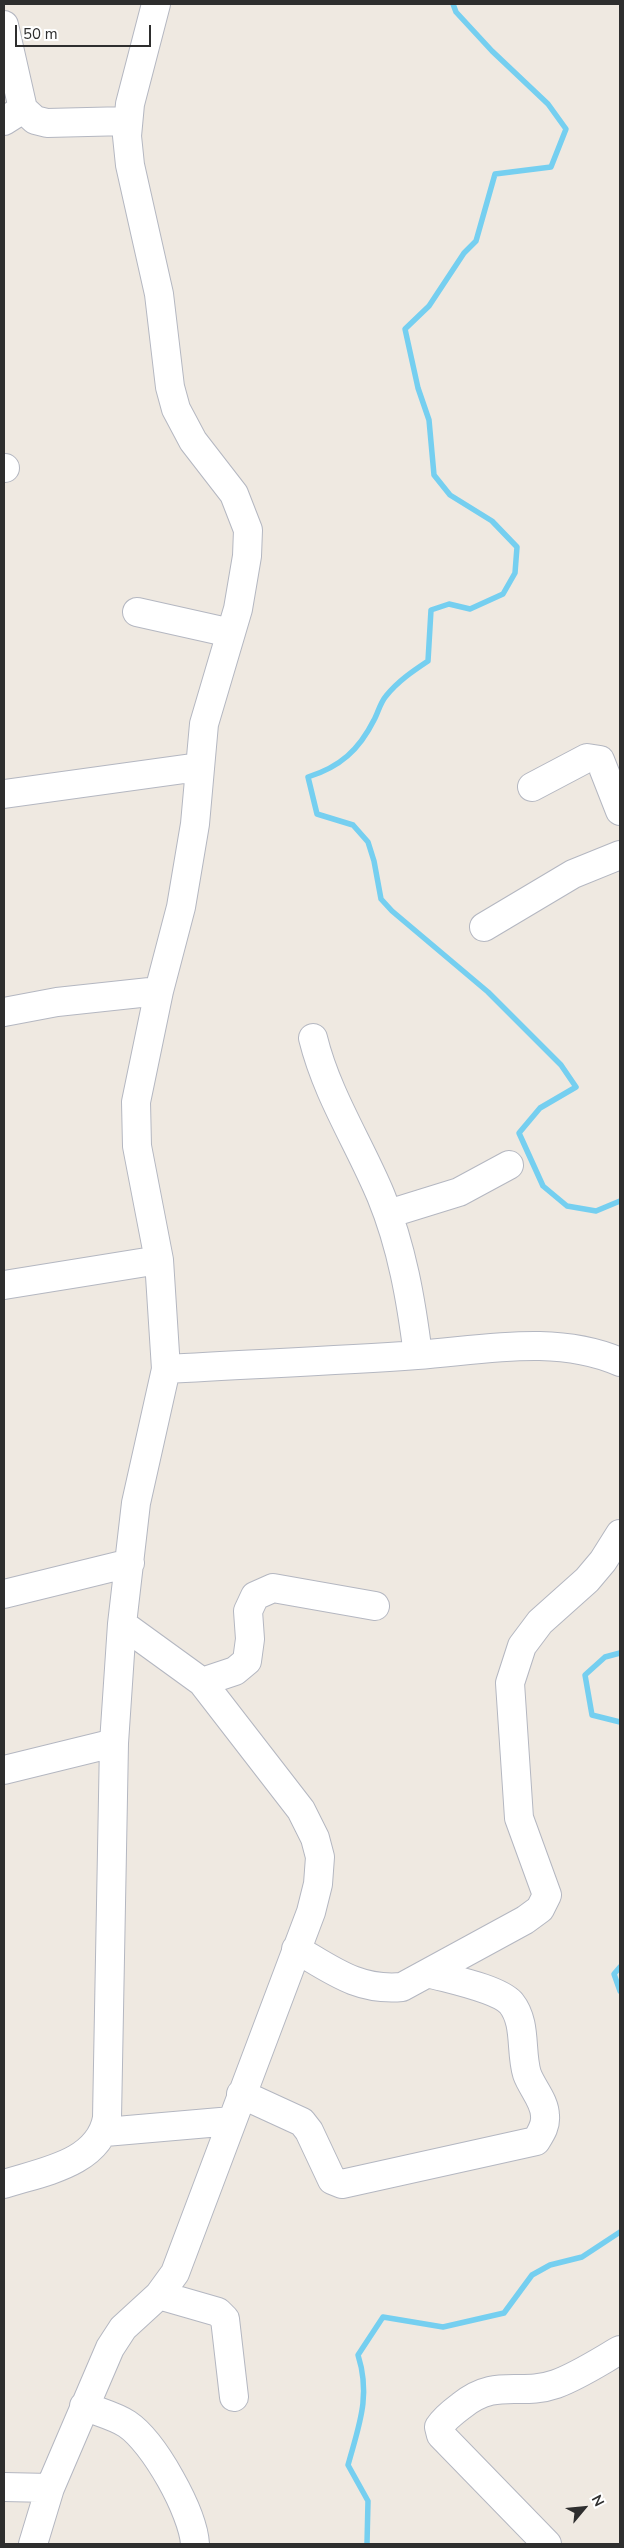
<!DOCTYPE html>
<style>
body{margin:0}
#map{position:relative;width:624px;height:2548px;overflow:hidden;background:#efe9e1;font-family:"Nunito Sans",sans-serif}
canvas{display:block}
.frame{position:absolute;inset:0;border:5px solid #2e2e2e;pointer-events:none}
.north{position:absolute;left:559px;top:2483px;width:50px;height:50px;-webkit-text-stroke:4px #fff;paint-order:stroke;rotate:62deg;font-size:14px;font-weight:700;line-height:20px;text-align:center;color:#2e2e2e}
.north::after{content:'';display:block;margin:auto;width:18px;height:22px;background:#2e2e2e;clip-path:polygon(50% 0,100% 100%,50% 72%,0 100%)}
.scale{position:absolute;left:15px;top:25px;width:136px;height:22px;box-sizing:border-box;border:2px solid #2e2e2e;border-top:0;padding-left:6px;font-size:15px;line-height:18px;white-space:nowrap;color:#2e2e2e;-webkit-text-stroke:4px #fff;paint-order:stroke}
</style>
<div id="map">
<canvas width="624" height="2548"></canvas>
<div class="frame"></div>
<div class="north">N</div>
<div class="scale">50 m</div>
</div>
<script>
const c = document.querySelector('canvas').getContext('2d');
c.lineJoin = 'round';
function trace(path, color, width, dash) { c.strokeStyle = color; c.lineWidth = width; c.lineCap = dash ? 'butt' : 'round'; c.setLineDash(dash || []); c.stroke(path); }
trace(new Path2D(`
 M453,4L456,12L492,51L548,104L566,129L551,167L495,174L476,241L464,253L429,306L405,329L418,388L429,420L434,475L450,495L492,521L517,547L515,573L503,594L470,609L449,604L431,610L428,661C413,671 398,681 386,696C380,703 378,713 374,720C359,750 340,767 308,777L317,814L353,825L368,842L374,861L381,899L392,911L488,992L561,1065L576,1087L540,1108L519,1133L543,1186L567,1206L596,1211L620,1201
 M620,1653L605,1657L585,1675L592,1715L620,1722
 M620,1967L614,1974L620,1991
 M367,2544L368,2501L348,2465C359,2425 371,2396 358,2355L383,2317L443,2327L504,2313L532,2275L550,2265L582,2257L620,2232`), '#75cff0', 5.5);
const minor = new Path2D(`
 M4,25L23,109L35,120L47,123L128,121
 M4,121L23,109
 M4,468H5
 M137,612L231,633
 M532,787L587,758L600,760L620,811
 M4,794L199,767
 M484,927L573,874L620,855
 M4,1012L57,1002L159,991
 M313,1038C327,1095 359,1143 381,1196C402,1247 411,1300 418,1355
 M388,1214L459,1192L509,1165
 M4,1285L159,1260
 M166,1369C250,1364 334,1361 417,1355C484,1350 556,1334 620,1362
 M4,1594L130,1563
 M202,1682L235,1671L247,1661L250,1639L248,1611L255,1596L273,1588L375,1606
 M4,1770L114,1743
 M296,1949C332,1970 358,1991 402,1987L525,1920L540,1909L547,1895L519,1818L510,1683L522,1646L540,1622L587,1580L603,1561L620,1534
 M241,2094L302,2122L309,2131L332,2180L342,2184L536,2141C541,2133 546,2126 545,2116C545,2101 532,2088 527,2074C520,2051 527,2023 511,2003C497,1988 448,1979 428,1973
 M105,2132L232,2121
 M4,2184C41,2172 99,2164 107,2118L114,1743L122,1624L136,1503L166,1369L159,1260L137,1146L136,1102L159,991L181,907L195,824L204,724L238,609L247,556L248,530L234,494L193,441L176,409L170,387L159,294L130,165L127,136L130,104L156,4
 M159,2295L218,2312L225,2319L234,2397
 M84,2406C98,2412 115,2416 127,2424C154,2442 193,2512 195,2544
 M4,2487L50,2488
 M33,2544L50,2488L110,2348L123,2328L159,2295L175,2273L311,1912L318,1884L320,1857L315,1838L301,1810L202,1682L122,1624
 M547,2544L441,2435L439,2427C444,2419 453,2412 461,2406C497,2377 519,2397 556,2384C578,2376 599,2362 620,2350`);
trace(minor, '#b4b7c1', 30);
trace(minor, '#fff', 28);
</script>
